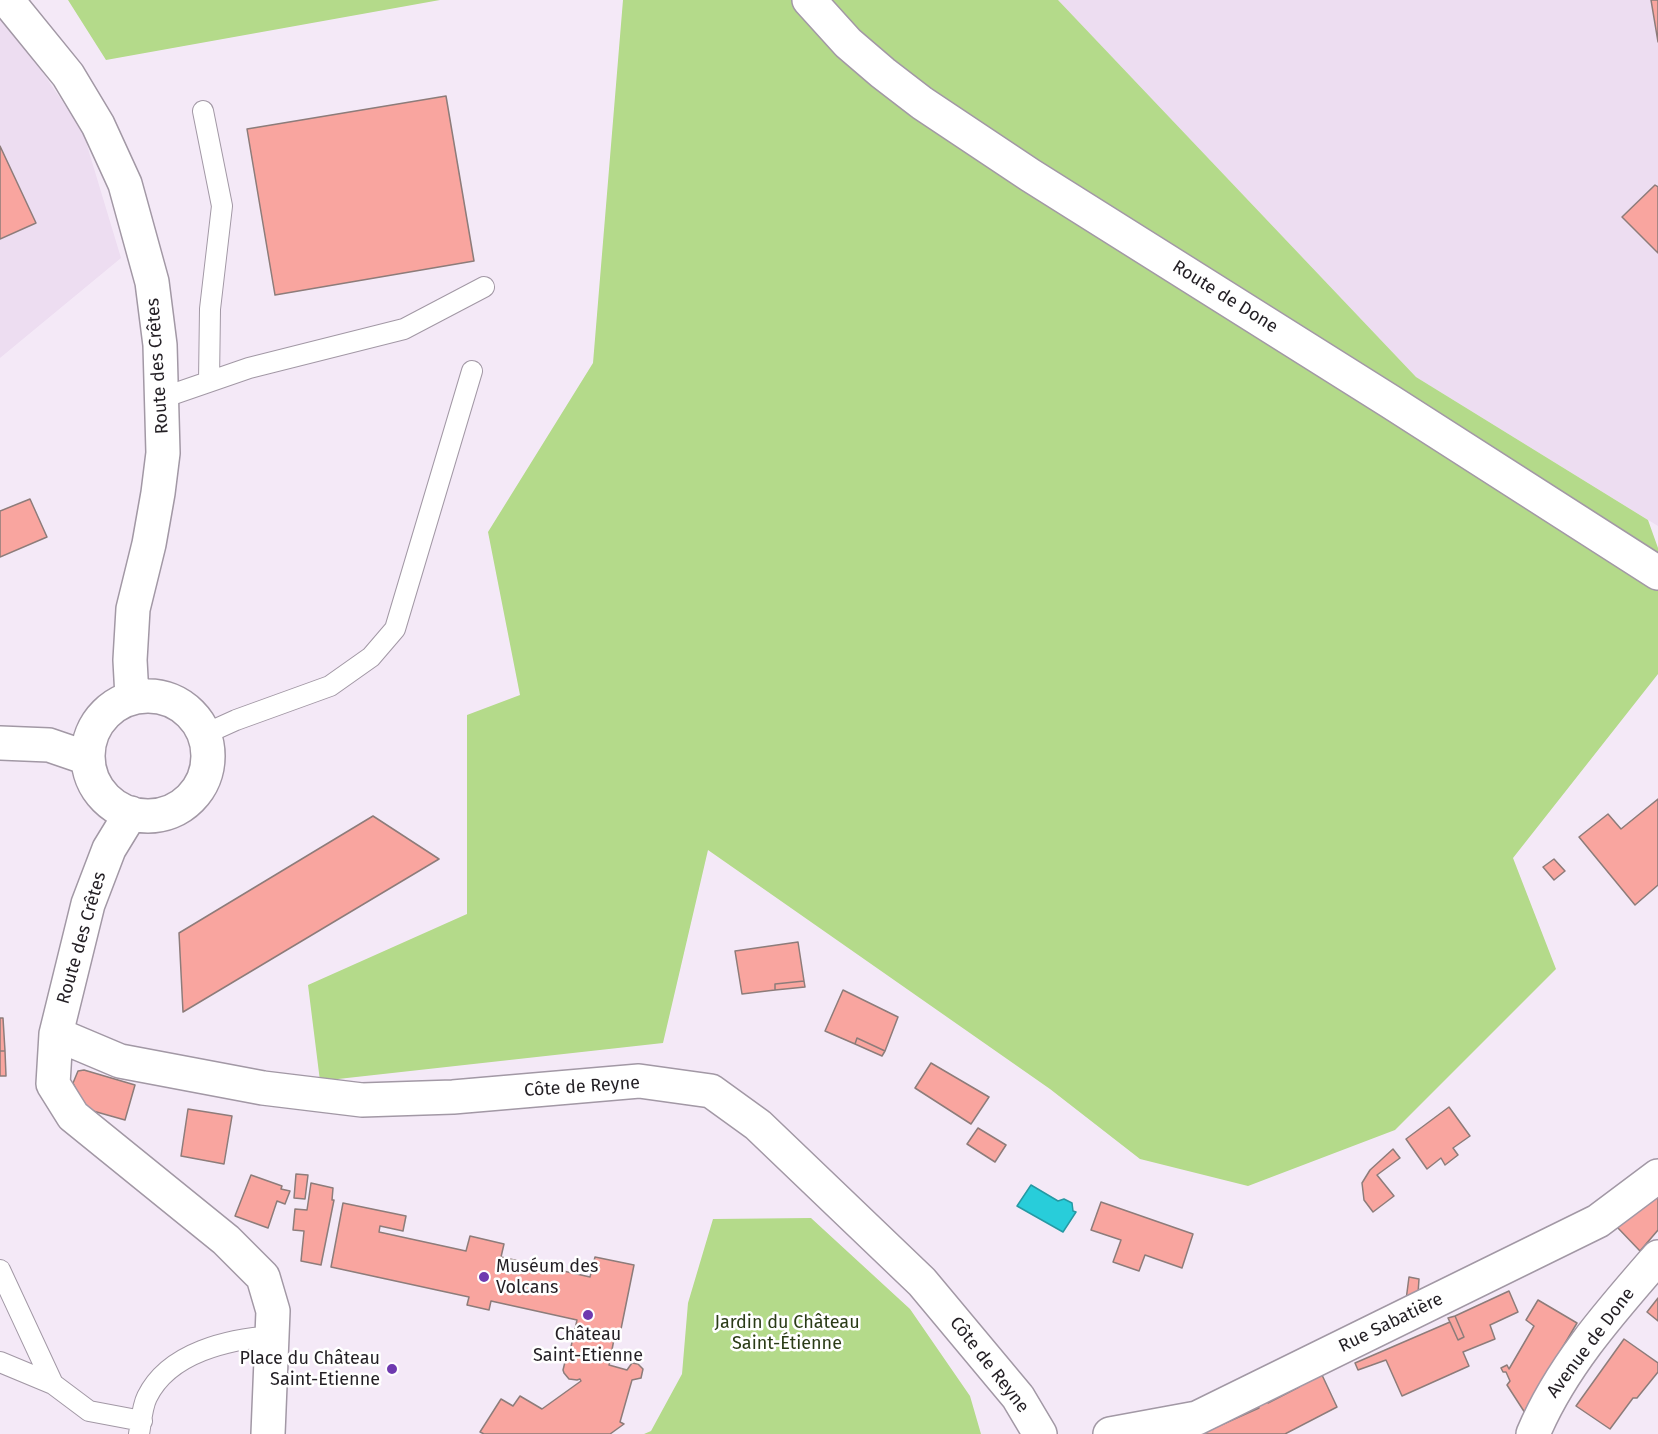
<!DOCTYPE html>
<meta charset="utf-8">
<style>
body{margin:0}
canvas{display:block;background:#f4e9f7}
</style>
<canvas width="1658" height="1434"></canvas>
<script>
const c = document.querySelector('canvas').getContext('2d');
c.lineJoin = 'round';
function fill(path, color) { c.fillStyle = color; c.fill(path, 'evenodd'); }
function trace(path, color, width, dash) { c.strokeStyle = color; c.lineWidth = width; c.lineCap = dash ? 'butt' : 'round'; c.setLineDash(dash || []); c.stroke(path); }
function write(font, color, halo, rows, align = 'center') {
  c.font = font + ' "Fira Sans",sans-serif'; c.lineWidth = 5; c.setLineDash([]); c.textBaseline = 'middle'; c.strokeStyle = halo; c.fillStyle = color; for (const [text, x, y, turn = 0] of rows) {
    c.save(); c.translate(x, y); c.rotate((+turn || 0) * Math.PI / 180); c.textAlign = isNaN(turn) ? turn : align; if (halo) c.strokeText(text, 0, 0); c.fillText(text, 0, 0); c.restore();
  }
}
fill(new Path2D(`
 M1058,0H1658V526L1416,377Z
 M0,19L31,55L83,132L121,258L0,358Z`), '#edddf1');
fill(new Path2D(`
 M68,0H440L106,60Z
 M623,0H1058L1416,377L1648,520L1658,548V674L1513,858L1556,969L1395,1130L1248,1186L1140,1159L1050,1089L708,850L663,1043L320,1081L308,985L467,914V715L520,695L488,532L593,363Z
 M811,1218L910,1309L970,1396L981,1434H644L651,1431L682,1374L688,1303L713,1219Z`), '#b4da8a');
const water = new Path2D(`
 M1031,1185L1058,1201L1064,1199L1072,1203L1073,1211L1076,1212L1063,1232L1017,1206Z`);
fill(water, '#28cdda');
trace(water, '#2699a3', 1.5);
const building = new Path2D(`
 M1651,0H1658V42Z
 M446,96L474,261L275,295L247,129Z
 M0,146L36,223L0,239Z
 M1655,185L1658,187V253L1622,217Z
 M30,499L47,537L0,557V511Z
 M1658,799V885L1635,905L1579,837L1608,814L1621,829Z
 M373,816L439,859L183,1012L179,933Z
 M1554,859L1565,871L1554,880L1543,867Z
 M798,942L804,981L775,984V990L742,994L735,951Z
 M804,981L805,987L775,990V984Z
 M843,990L898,1017L885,1051L857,1038L855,1044L825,1031Z
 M0,1018H3L5,1051H0Z
 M857,1038L885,1051L882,1056L855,1044Z
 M0,1051H5L6,1076H0Z
 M931,1063L989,1097L971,1124L915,1088Z
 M84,1070L135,1085L125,1120L86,1109L73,1083L78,1071Z
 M1449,1107L1470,1136L1453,1148L1458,1155L1445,1165L1441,1158L1427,1169L1406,1139Z
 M188,1109L232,1116L224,1164L181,1156Z
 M978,1128L1006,1145L995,1162L967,1144Z
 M1393,1149L1400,1158L1377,1175L1394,1196L1373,1212L1364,1200L1362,1183L1370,1170Z
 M296,1174L308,1175L305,1199L294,1198Z
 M251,1175L282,1186L281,1189L290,1191L285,1204L277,1201L268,1228L235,1216Z
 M311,1183L333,1188L332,1200H334L321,1265L301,1261L304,1231L293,1230L295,1209L307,1210Z
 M1658,1196V1230L1640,1251L1617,1227Z
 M1101,1202L1193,1234L1182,1268L1145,1255L1139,1271L1113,1262L1121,1240L1091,1230Z
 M343,1203L406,1216L403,1231L380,1226L379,1232L466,1251L470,1236L504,1244L501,1257L590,1277L595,1257L634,1265L621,1329H616L609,1365L627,1370L632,1363L638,1364L643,1369L641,1378L632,1380L620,1422L624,1424L610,1434H484L480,1432L501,1399L513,1406L520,1396L542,1409L581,1381L580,1379L577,1380L569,1379L564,1373L563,1370L565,1362L568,1360L577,1320L491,1301L489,1310L467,1305L469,1297L331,1267Z
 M1409,1277L1419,1279L1418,1294L1406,1300Z
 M1509,1291L1518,1312L1490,1325L1495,1339L1463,1352L1469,1366L1402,1396L1386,1360L1358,1370L1355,1363L1450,1322L1458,1340L1464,1337L1455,1316Z
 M1658,1298V1321L1647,1312Z
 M1538,1300L1577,1323L1526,1409L1529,1415L1527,1416L1507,1385L1510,1381L1506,1372H1503L1501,1368L1507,1365L1509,1369L1534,1326L1526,1320Z
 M1455,1316L1464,1337L1458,1340L1448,1318Z
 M1624,1339L1658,1363V1372L1637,1398H1633L1610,1429L1576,1406Z
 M1322,1375L1337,1407L1285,1434H1201L1259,1408L1257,1403L1266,1399L1268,1403L1299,1387L1298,1385Z`);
fill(building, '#f9a59f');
trace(building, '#8d7c7a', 1.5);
const lane = new Path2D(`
 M203,111L222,206L210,309L209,381
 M162,398L249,368L404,329L484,287
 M205,734L236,720L330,686L371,657L395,629L472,371
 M0,1270L53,1384L89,1411L142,1421
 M0,1362L53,1384
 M139,1434C141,1423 142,1407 147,1397C169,1352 229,1339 274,1336`);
const street = new Path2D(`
 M7,0L68,75L98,125L125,184L152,282L160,345L163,453L158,493L149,544L133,609L130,660L132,697
 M88 756a60 60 0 1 1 120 0a60 60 0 1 1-120 0Z
 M0,743L49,745L87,758
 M131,813L109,849L88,904L56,1034L53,1084L73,1116L226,1240L263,1277L273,1311L268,1434
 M56,1034L120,1061L263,1088L362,1100L453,1097L639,1081L711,1091L758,1125L922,1282L1018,1397L1040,1434
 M1110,1434L1197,1418L1598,1221L1658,1176`);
const secondary = new Path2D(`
 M809,0L848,43L883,73L922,103L1030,175L1391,402L1658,573
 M1533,1434C1561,1367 1611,1311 1658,1257`);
trace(lane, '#a298a5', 22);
trace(street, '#a298a5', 36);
trace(secondary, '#a298a5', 36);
trace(lane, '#fff', 20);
trace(street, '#fff', 33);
trace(secondary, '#fff', 33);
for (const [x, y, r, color] of [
 [484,1277,6,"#6e39af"],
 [588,1315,6,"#6e39af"],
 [392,1369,6,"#6e39af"]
]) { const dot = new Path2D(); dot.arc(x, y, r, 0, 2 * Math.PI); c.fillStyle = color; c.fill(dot); trace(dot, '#fff', 2); }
write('18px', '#231f24', '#fff', [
 ["Route de Done",1225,297,32],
 ["Route des Crêtes",158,366,-94],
 ["Route des Crêtes",82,938,-74],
 ["Côte de Reyne",582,1087,-4],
 ["Rue Sabatière",1391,1323,-26],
 ["Avenue de Done",1591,1343,-53],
 ["Côte de Reyne",989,1365,52]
]);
write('18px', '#231f24', '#fff', [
 ["Muséum des",496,1267],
 ["Volcans",496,1288],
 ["Château",588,1335,"center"],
 ["Saint-Etienne",588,1356,"center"],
 ["Place du Château",380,1359,"right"],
 ["Saint-Etienne",380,1380,"right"]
], 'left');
write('18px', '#2a3b16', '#fff', [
 ["Jardin du Château",787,1323],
 ["Saint-Étienne",787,1344]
]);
</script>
